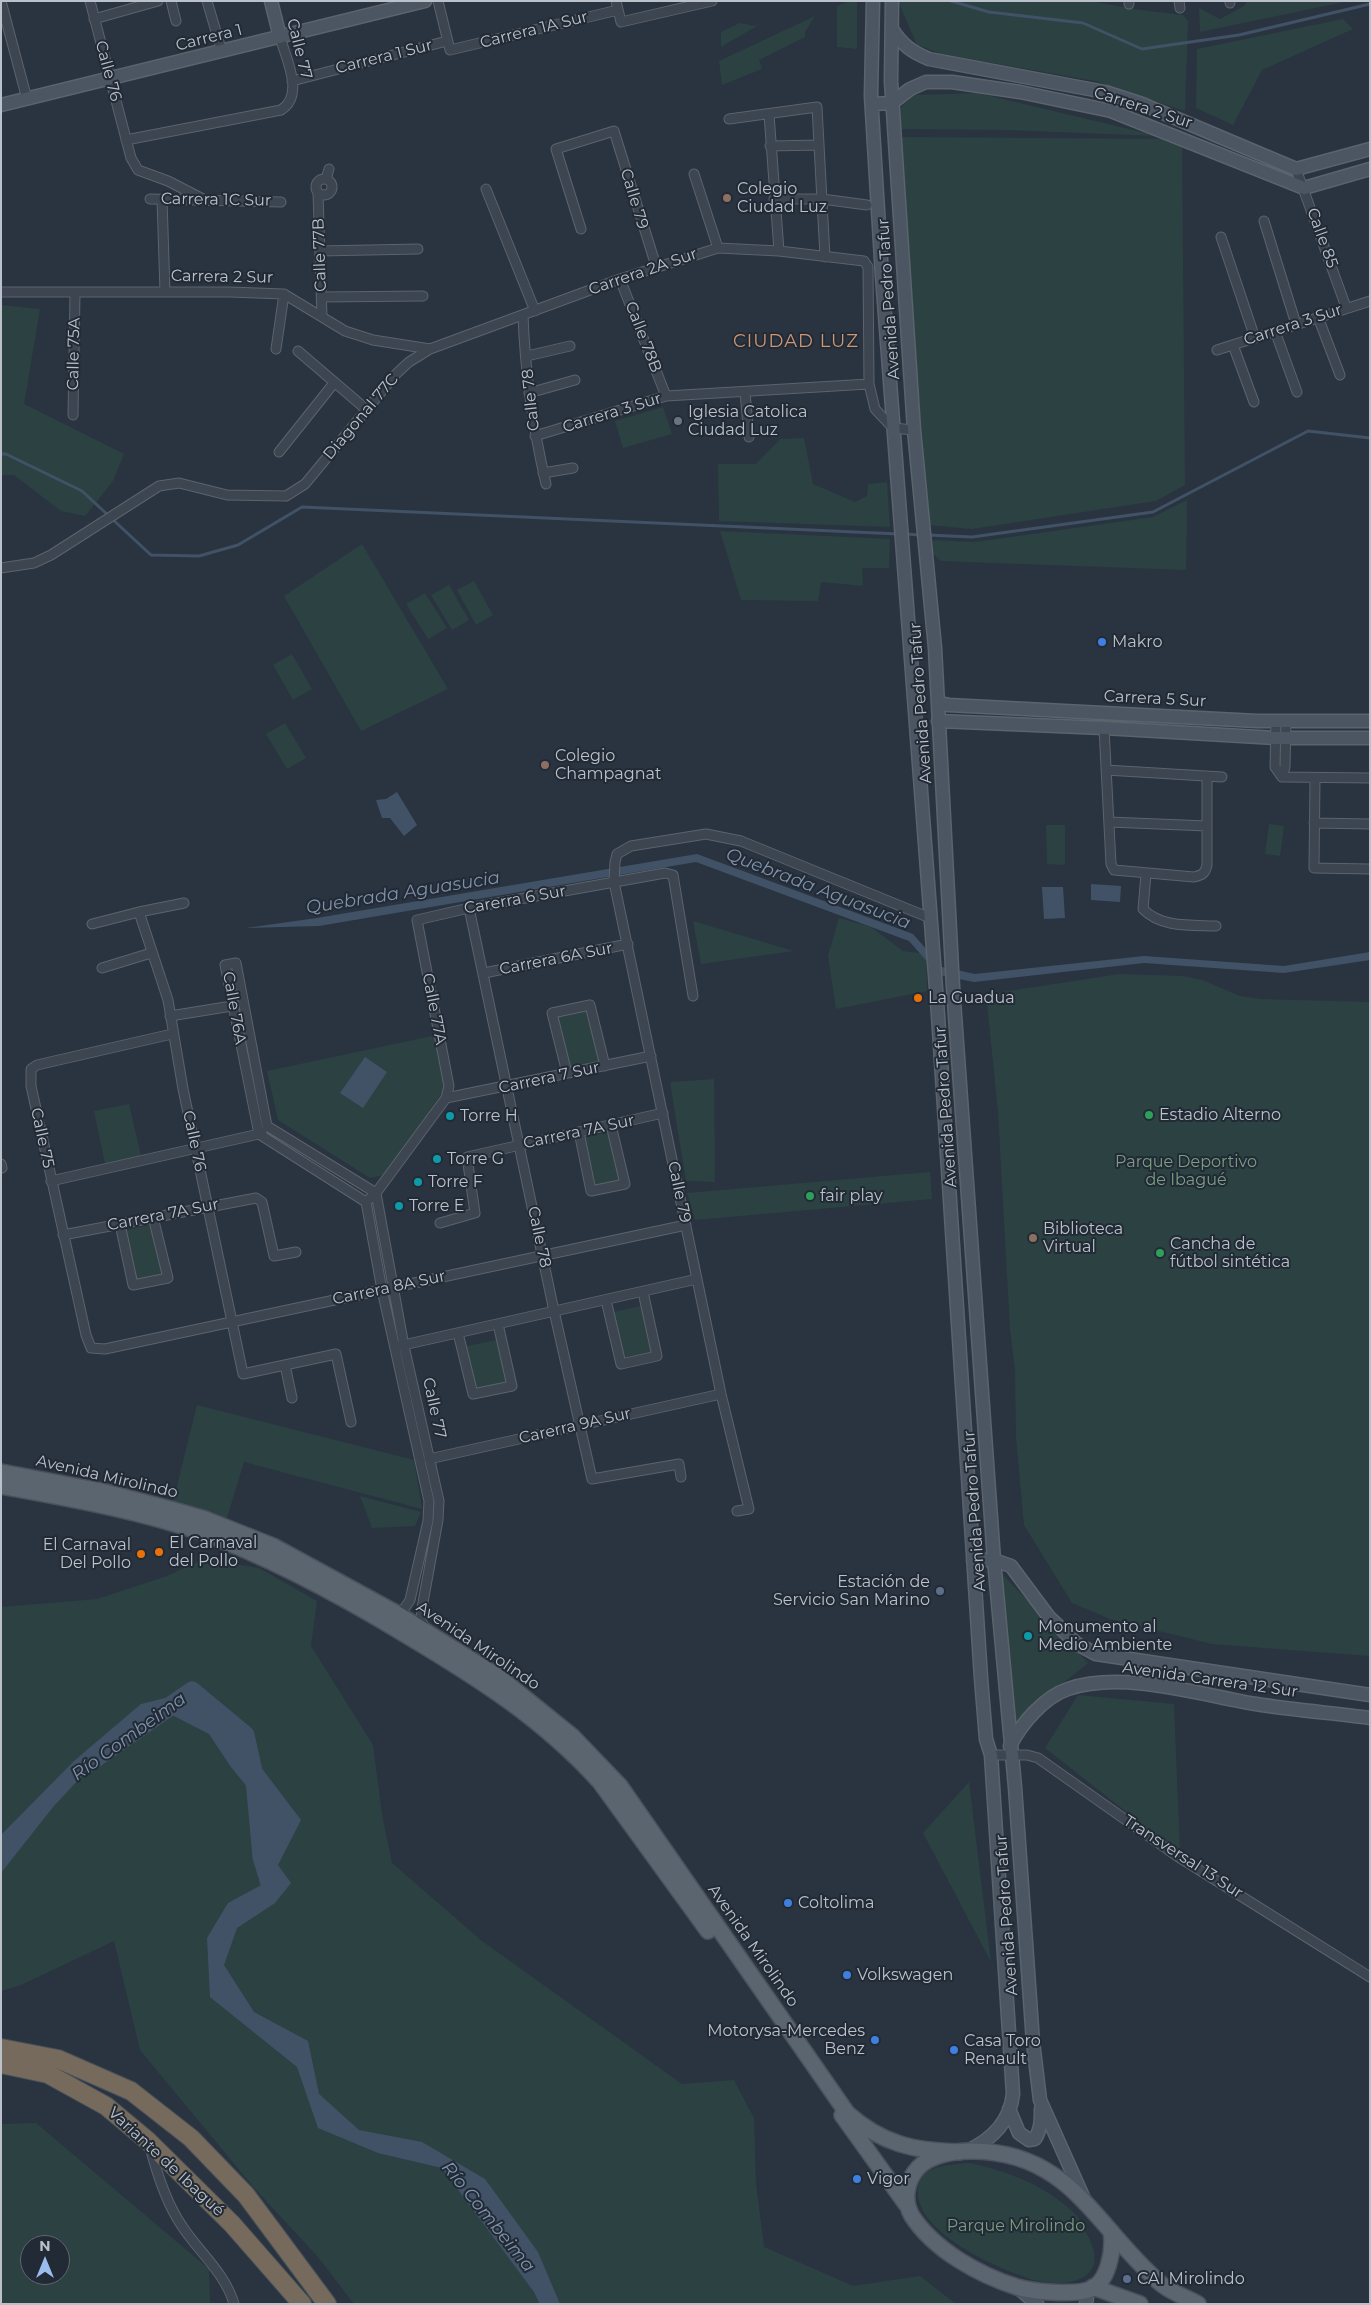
<!DOCTYPE html>
<meta charset="utf-8">
<style>
body{margin:0}
#map{position:relative;width:1371px;height:2305px;overflow:hidden;background:#293440;font-family:Montserrat,sans-serif}
canvas{display:block}
.frame{position:absolute;inset:0;border:2px solid #bac1ca;pointer-events:none}
.north{position:absolute;left:20px;top:2235px;width:50px;height:50px;box-sizing:border-box;background:#222a35;border:1px solid #5f6671;border-radius:50%;rotate:0deg;font-size:14px;font-weight:700;line-height:20px;text-align:center;color:#bac1ca}
.north::after{content:'';display:block;margin:auto;width:18px;height:22px;background:#9bbdee;clip-path:polygon(50% 0,100% 100%,50% 72%,0 100%)}
</style>
<div id="map">
<canvas width="1371" height="2305"></canvas>
<div class="frame"></div>
<div class="north">N</div>
</div>
<script>
const c = document.querySelector('canvas').getContext('2d');
c.lineJoin = 'round';
function fill(path, color) { c.fillStyle = color; c.fill(path, 'evenodd'); }
function trace(path, color, width, dash) { c.strokeStyle = color; c.lineWidth = width; c.lineCap = dash ? 'butt' : 'round'; c.setLineDash(dash || []); c.stroke(path); }
function write(font, color, halo, rows, align = 'center') {
  c.font = font + ' Montserrat,sans-serif'; c.lineWidth = 4; c.setLineDash([]); c.textBaseline = 'middle'; c.strokeStyle = halo; c.fillStyle = color; for (const [text, x, y, turn = 0] of rows) {
    c.save(); c.translate(x, y); c.rotate((+turn || 0) * Math.PI / 180); c.textAlign = isNaN(turn) ? turn : align; if (halo) c.strokeText(text, 0, 0); c.fillText(text, 0, 0); c.restore();
  }
}
fill(new Path2D(`
 M850,1H857V49L837,47V6Z
 M898,1H1090L1140,10L1183,15L1188,21L1185,111L1095,81L942,54L917,45Z
 M1247,1H1349L1200,32L1199,8L1220,19L1244,6Z
 M815,16L805,32V37L759,60L762,69L722,85L719,61Z
 M1343,19L1353,29L1262,70L1233,125L1196,108L1197,49Z
 M767,20L721,47V32L740,23L755,26Z
 M978,93L1158,136L1006,130L898,129L897,111L914,95Z
 M901,137L1182,139L1185,485L1156,501L972,529L928,525Z
 M1,305L40,309L24,404L124,454L113,481L85,516L61,511L14,475H1Z
 M663,407L672,434L623,448L615,421Z
 M804,438L813,484L855,502L867,496L868,484L887,482L890,527L719,521L718,464H756L780,439Z
 M1187,500L1186,570L941,561L933,554L932,540L975,542L1153,517Z
 M720,531L890,539L889,568H862L863,586L821,582L818,601L741,600Z
 M362,544L448,689L361,731L284,596Z
 M474,581L493,615L476,625L457,590Z
 M449,585L469,620L452,630L431,595Z
 M425,593L447,628L428,639L406,604Z
 M292,654L312,689L293,700L273,665Z
 M285,723L306,758L287,769L266,734Z
 M1269,824L1284,826L1280,856L1265,854Z
 M1046,825H1065V865L1047,864Z
 M839,918L871,927L903,951L926,954L927,991L836,1009L828,956Z
 M693,921L794,951L701,964Z
 M1119,974L1183,976L1202,980L1240,996L1261,999L1370,1002V1656L1212,1644L1110,1619L1072,1603L1024,1525L1016,1437L1015,1370L1010,1329L998,1112L987,1002L990,996L996,993Z
 M589,1006L603,1061L571,1069L555,1014Z
 M437,1035L445,1088L388,1174L370,1178L278,1120L267,1071Z
 M714,1079L715,1182L686,1181L670,1082Z
 M129,1104L141,1156L105,1164L94,1111Z
 M611,1132L623,1182L593,1188L581,1138Z
 M930,1172L932,1199L695,1220L687,1193Z
 M153,1224L165,1277L136,1282L124,1231Z
 M645,1305L657,1356L621,1364L609,1313Z
 M501,1339L512,1386L473,1394L462,1347Z
 M197,1405L414,1460L422,1509L244,1462L223,1531L170,1514Z
 M360,1496L421,1512L415,1526L372,1528Z
 M204,1559L259,1568L317,1601L311,1646L373,1745L382,1814L392,1863L482,1941L682,2084L734,2080L754,2118L756,2183L764,2247L853,2286L920,2276L956,2304H354L318,2257L255,2189L140,2050L114,1941L21,1985L1,1991V1607L97,1599L167,1576Z
 M1003,1575L1088,1663L1013,1724Z
 M1078,1695L1174,1704L1180,1854L1045,1748Z
 M969,1782L991,1962L923,1833Z
 M36,2123L209,2269L210,2304H1V2124ZM30,2245H60V2275H30Z
 M969,2163C1008,2171 1048,2186 1077,2216C1081,2221 1084,2229 1088,2236C1111,2279 1069,2289 1034,2280C1000,2270 915,2233 918,2190C920,2164 950,2165 969,2163Z`), '#2c4142');
fill(new Path2D(`
 M397,792L417,825L404,836L390,818H382L376,800L386,799Z
 M697,854L913,934L942,967L975,974L1144,956L1284,966L1370,952V960L1284,973L1144,963L974,982L939,975L909,941L696,862L319,926L246,928L317,918Z
 M1091,884L1121,886L1120,902L1091,900Z
 M1042,887H1063L1065,918L1044,919Z
 M365,1057L387,1072L363,1108L340,1093Z
 M181,1694L232,1713L260,1766L301,1820L278,1865L291,1883L275,1903L237,1928L224,1965L254,2012L308,2041L319,2094L359,2130L422,2142L485,2179L538,2252L560,2304H540L534,2292L442,2168L378,2153L318,2128L297,2067L210,1997L207,1938L228,1903L265,1883L266,1810L231,1767L209,1734L170,1714L121,1734L53,1807L1,1873V1835L74,1761L141,1704Z`), '#415267');
trace(new Path2D(`
 M951,1L989,12L1083,23L1142,49L1239,35L1370,4
 M1,454H6L82,491L151,555L199,556L238,545L302,507L899,534
 M905,534L921,535
 M928,535L972,537L1153,512L1308,431L1370,438`), '#415267', 3);
trace(new Path2D(`
 M84,1766L192,1691L245,1735L255,1780L262,1857L272,1890L269,1893`), '#415267', 19);
const street = new Path2D(`
 M1,1L27,99
 M90,1L131,158L138,170L168,181L205,200
 M171,1L176,21
 M207,1L222,52
 M438,1L450,50L618,10
 M616,1L621,22L712,1
 M1179,1L1180,8
 M1230,3V1
 M1129,4V1
 M94,19L158,1
 M292,81L447,41
 M769,114L779,251
 M729,119L817,107L825,257
 M126,140L281,110C305,95 286,59 280,37
 M770,146L819,145
 M1296,169L1346,307
 M694,174L718,248
 M316 187a8 8 0 1 1 16 0a8 8 0 1 1-16 0Z
 M326,179L329,169
 M486,189L535,311
 M318,193L322,317
 M150,199L281,202
 M162,199L165,292
 M774,199H822L867,205
 M1264,221L1296,324
 M581,229L556,149L614,131L656,266
 M1221,237L1255,338
 M320,251L418,249
 M620,279L666,396
 M1,292H230L284,294L345,331L373,340L430,349
 M322,297L423,296
 M523,315C525,372 533,428 546,484
 M1318,317L1340,375
 M1275,331L1297,392
 M1233,345L1254,402
 M276,349L284,294
 M1217,350L1370,301
 M298,351L367,410
 M527,356L570,346
 M745,392L749,437
 M529,393L575,380
 M73,415L75,293
 M535,436L666,396L869,384
 M279,452L334,383
 M543,473L573,468
 M1,568L34,563L51,555L159,486L179,483L227,495L286,496L305,484L396,374L409,362L430,349L620,279L718,248L779,251L864,261L868,267L869,384L875,409L893,428L914,430
 M1276,721L1275,767L1282,777
 M1104,728L1111,864L1114,870L1194,877C1202,875 1205,874 1207,865V776
 M1106,770L1222,777
 M1282,777L1370,778
 M1282,777L1285,767L1286,721
 M1315,778L1314,868L1370,869
 M1109,822L1207,826
 M1314,823L1370,824
 M1146,874L1143,909C1161,928 1192,925 1216,926
 M469,908L554,1311L592,1479L679,1464L681,1477
 M139,912L168,1000L183,1089L243,1374L336,1354L351,1422
 M92,924L139,912L184,903
 M102,968L151,953
 M484,973L628,944
 M170,1016L232,1006
 M172,1034L37,1065L31,1069V1086L86,1335L91,1348L105,1349L686,1225
 M567,1073L552,1013L590,1005L605,1066
 M446,1098L651,1056
 M267,1126L236,963L225,965L259,1134L366,1202
 M267,1126L376,1193
 M579,1132L591,1191L625,1184L611,1125
 M1,1164L2,1168
 M51,1181L259,1134L262,1132
 M376,1193L404,1346L439,1501L438,1520L422,1608L421,1620L425,1629
 M366,1202L376,1193L446,1098L449,1086L417,920L469,908L665,873L673,875L693,996
 M366,1202L382,1290L429,1501L428,1521L410,1600L404,1609L396,1613
 M440,1223L475,1213L467,1157L663,1113
 M120,1224L133,1285L168,1278L153,1217
 M63,1235L256,1198L262,1202L274,1256L296,1252
 M606,1300L621,1364L657,1356L643,1292
 M458,1333L473,1394L512,1386L498,1324
 M399,1346L697,1279
 M285,1365L292,1398
 M429,1459L721,1394
 M737,1511L749,1509L721,1394L614,882L615,862L617,854L631,846L706,834L741,841L930,918
 M991,1755H1027L1038,1758L1177,1856L1370,1977
 M150,2147C157,2174 166,2203 182,2226C198,2251 226,2274 234,2304`);
const secondary = new Path2D(`
 M271,1L280,37
 M873,1L871,96L882,276L938,1015L981,1678L986,1739L991,1755L1013,2094C1010,2122 991,2140 967,2151
 M892,1L891,81L914,430L935,648L953,987L994,1560L1015,1787L1033,2042L1040,2100L1085,2201
 M892,29C902,45 912,52 929,59L1105,92L1142,104L1296,169L1370,149
 M872,104L892,103L910,89L926,82H952L1020,92L1111,111L1304,188L1370,169
 M1,105L425,1
 M938,703L949,705L1257,721H1370
 M938,721L1104,728L1276,738H1370
 M973,1560H994L1011,1566L1049,1617L1077,1644L1096,1654L1370,1695
 M1010,1746C1021,1724 1044,1697 1068,1689C1123,1670 1201,1695 1256,1704C1294,1710 1332,1713 1370,1718
 M1009,2109L1019,2133L1029,2140L1035,2139C1041,2129 1041,2121 1041,2109
 M1017,2287L1037,2304
 M1086,2304L1088,2290`);
const primary = new Path2D(`
 M1,1472L101,1491L170,1509L205,1519L273,1546L396,1613L499,1677L572,1736L620,1786L847,2113C882,2144 914,2151 960,2152
 M1,1486C66,1498 137,1510 200,1532C272,1558 340,1595 406,1635C478,1678 543,1719 600,1782L708,1931
 M842,2115L906,2204
 M1111,2231C1114,2249 1109,2284 1088,2290C1072,2295 1034,2292 1017,2287C979,2275 934,2250 912,2216C903,2201 906,2181 918,2168C930,2155 954,2151 971,2151C1070,2151 1095,2226 1159,2282C1169,2292 1186,2297 1198,2304
 M1093,2287L1140,2304`);
const highway = new Path2D(`
 M1,2048L58,2059L131,2091L191,2138L246,2195L327,2304
 M1,2064L48,2074L106,2106L148,2141L232,2224L302,2304`);
trace(street, '#5b636d', 11);
trace(secondary, '#5b636d', 15);
trace(primary, '#4a515c', 18);
trace(highway, '#48505a', 20);
trace(street, '#3d4550', 9);
trace(secondary, '#4c5562', 12);
trace(primary, '#5b6570', 15);
trace(highway, '#756a5b', 18);
for (const [x, y, r, color] of [
 [727,198,5,"#8d6e63"],
 [678,421,5,"#6b7280"],
 [1102,642,5,"#3f7fe0"],
 [545,765,5,"#8d6e63"],
 [918,998,5,"#e8710a"],
 [1149,1115,5,"#2e9e5b"],
 [450,1116,5,"#0f9aa8"],
 [437,1159,5,"#0f9aa8"],
 [418,1182,5,"#0f9aa8"],
 [810,1196,5,"#2e9e5b"],
 [399,1206,5,"#0f9aa8"],
 [1033,1238,5,"#8d6e63"],
 [1160,1253,5,"#2e9e5b"],
 [159,1552,5,"#e8710a"],
 [141,1554,5,"#e8710a"],
 [940,1591,5,"#5c6f8a"],
 [1028,1636,5,"#0f9aa8"],
 [788,1903,5,"#3f7fe0"],
 [847,1975,5,"#3f7fe0"],
 [875,2040,5,"#3f7fe0"],
 [954,2050,5,"#3f7fe0"],
 [857,2179,5,"#3f7fe0"],
 [1127,2279,5,"#5c6f8a"]
]) { const dot = new Path2D(); dot.arc(x, y, r, 0, 2 * Math.PI); c.fillStyle = color; c.fill(dot); trace(dot, '#222a35', 2); }
write('16px', '#bac1ca', '#222a35', [
 ["Carrera 1A Sur",534,30,-14],
 ["Carrera 1",209,38,-14],
 ["Calle 77",299,49,76],
 ["Carrera 1 Sur",384,57,-14],
 ["Calle 76",108,71,75],
 ["Carrera 2 Sur",1143,108,18],
 ["Calle 79",634,199,73],
 ["Carrera 1C Sur",216,200,1],
 ["Calle 85",1322,238,70],
 ["Calle 77B",320,255,-92],
 ["Carrera 2A Sur",643,272,-19],
 ["Carrera 2 Sur",222,277,1],
 ["Avenida Pedro Tafur",889,299,-94],
 ["Carrera 3 Sur",1293,325,-18],
 ["Calle 78B",643,337,69],
 ["Calle 75A",74,354,-89],
 ["Calle 78",531,400,-96],
 ["Carrera 3 Sur",612,413,-17],
 ["Diagonal 77C",361,417,-50],
 ["Carrera 5 Sur",1155,699,3],
 ["Avenida Pedro Tafur",921,703,-94],
 ["Carerra 6 Sur",515,900,-10],
 ["Carrera 6A Sur",556,959,-11],
 ["Calle 76A",234,1008,80],
 ["Calle 77A",434,1009,79],
 ["Carrera 7 Sur",549,1078,-12],
 ["Avenida Pedro Tafur",946,1107,-94],
 ["Carrera 7A Sur",579,1132,-12],
 ["Calle 75",42,1138,78],
 ["Calle 76",194,1141,78],
 ["Calle 79",679,1192,78],
 ["Carrera 7A Sur",163,1215,-11],
 ["Calle 78",539,1237,78],
 ["Carrera 8A Sur",389,1288,-12],
 ["Calle 77",434,1408,78],
 ["Carerra 9A Sur",575,1426,-13],
 ["Avenida Mirolindo",107,1477,13],
 ["Avenida Pedro Tafur",975,1511,-94],
 ["Avenida Mirolindo",478,1646,34],
 ["Avenida Carrera 12 Sur",1210,1680,8],
 ["Transversal 13 Sur",1183,1857,33],
 ["Avenida Pedro Tafur",1007,1915,-94],
 ["Avenida Mirolindo",753,1946,55],
 ["Variante de Ibagué",166,2162,43]
]);
write('16px', '#bac1ca', '#222a35', [
 ["Colegio",737,189],
 ["Ciudad Luz",737,207],
 ["Iglesia Catolica",688,412],
 ["Ciudad Luz",688,430],
 ["Makro",1112,642],
 ["Colegio",555,756],
 ["Champagnat",555,774],
 ["La Guadua",928,998],
 ["Estadio Alterno",1159,1115],
 ["Torre H",460,1116],
 ["Torre G",447,1159],
 ["Torre F",428,1182],
 ["fair play",820,1196],
 ["Torre E",409,1206],
 ["Biblioteca",1043,1229],
 ["Virtual",1043,1247],
 ["Cancha de",1170,1244],
 ["fútbol sintética",1170,1262],
 ["El Carnaval",169,1543],
 ["del Pollo",169,1561],
 ["El Carnaval",131,1545,"right"],
 ["Del Pollo",131,1563,"right"],
 ["Estación de",930,1582,"right"],
 ["Servicio San Marino",930,1600,"right"],
 ["Monumento al",1038,1627],
 ["Medio Ambiente",1038,1645],
 ["Coltolima",798,1903],
 ["Volkswagen",857,1975],
 ["Motorysa-Mercedes",865,2031,"right"],
 ["Benz",865,2049,"right"],
 ["Casa Toro",964,2041],
 ["Renault",964,2059],
 ["Vigor",867,2179],
 ["CAI Mirolindo",1137,2279]
], 'left');
write('16px', '#7b9d82', '#222a35', [
 ["Parque Deportivo",1186,1162],
 ["de Ibagué",1186,1180],
 ["Parque Mirolindo",1016,2226]
]);
c.letterSpacing = '1px';
write('18px', '#cc9773', '#222a35', [
 ["CIUDAD LUZ",796,342]
]);
c.letterSpacing = '0px';
write('italic 18px', '#7e92aa', '#222a35', [
 ["Quebrada Aguasucia",818,889,21],
 ["Quebrada Aguasucia",403,893,-9],
 ["Río Combeima",129,1737,-36],
 ["Río Combeima",488,2217,51]
]);
</script>
